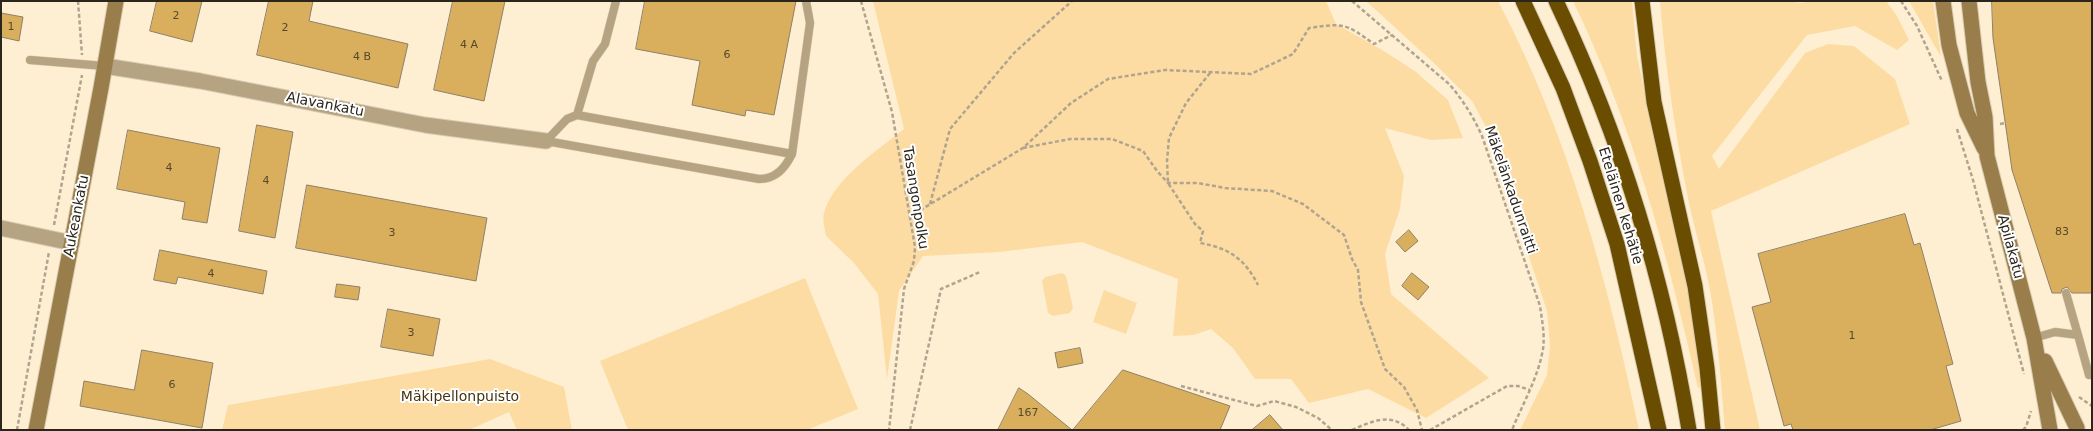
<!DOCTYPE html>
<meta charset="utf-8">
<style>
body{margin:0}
#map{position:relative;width:2093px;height:431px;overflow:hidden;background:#feefd3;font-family:"DejaVu Sans",sans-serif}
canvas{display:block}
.frame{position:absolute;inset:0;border:2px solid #2b261c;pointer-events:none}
</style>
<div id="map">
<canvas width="2093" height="431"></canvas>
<div class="frame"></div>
</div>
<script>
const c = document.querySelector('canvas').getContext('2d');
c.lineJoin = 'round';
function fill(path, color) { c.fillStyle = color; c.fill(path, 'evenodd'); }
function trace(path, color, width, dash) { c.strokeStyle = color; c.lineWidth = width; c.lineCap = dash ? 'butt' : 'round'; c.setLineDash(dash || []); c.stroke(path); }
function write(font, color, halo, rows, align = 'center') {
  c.font = font + ' "DejaVu Sans",sans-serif'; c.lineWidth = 4; c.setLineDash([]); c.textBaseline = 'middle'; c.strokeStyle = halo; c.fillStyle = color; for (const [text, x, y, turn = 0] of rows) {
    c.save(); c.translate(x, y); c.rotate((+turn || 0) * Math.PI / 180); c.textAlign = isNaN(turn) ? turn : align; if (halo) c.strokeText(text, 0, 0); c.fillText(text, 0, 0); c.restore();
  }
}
fill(new Path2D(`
 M873,1H1326L1336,24L1384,51L1416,72L1448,100L1463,138L1431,140L1385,128L1404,176L1400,209L1385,254L1391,294L1489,378L1426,418L1368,389L1309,403L1291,379H1255L1233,348L1211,329L1194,335L1173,336L1178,279L1082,242L999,252L923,256L899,291L887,379L878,294L854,263L826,236C825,229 822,219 824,213C833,179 878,150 904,129Z
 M1366,1H1498C1569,135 1608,283 1639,430H1520L1547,375L1550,345L1547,311L1486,127L1472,101L1435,64Z
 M1573,1H1632L1637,56L1669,207L1688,283L1703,386L1698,388C1668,256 1632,123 1573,1Z
 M1660,1H1789L1800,3L1813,1H1886L1897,16L1909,40L1897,50L1855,26L1807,35L1712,156L1719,169L1805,53L1828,44L1854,46L1895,79L1910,124L1711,211L1760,430H1725C1721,383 1718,336 1710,290C1704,257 1693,226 1687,193C1675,130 1665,66 1660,1Z
 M1909,1H1933L1941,57Z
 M1062,273L1066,276L1073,308L1070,313L1053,316L1048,313L1042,281L1045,277Z
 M805,278L858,409L807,430H628L600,361Z
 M1104,290L1137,303L1126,334L1093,322Z
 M490,359L564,387L572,430H517L509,412L469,430H222L228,405Z`), '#fcdca2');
const building = new Path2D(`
 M157,1H202L192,42L150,31Z
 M269,1H313L309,21L408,44L398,88L257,55Z
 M453,1H505L484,101L434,90Z
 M645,1H796L774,115L746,110L745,116L692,105L700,61L636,49Z
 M1992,1H2092V293H2072L2067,287L2062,289L2061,293H2052L2012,170L1993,38Z
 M1,13L23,17L19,41L1,37Z
 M257,125L293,132L275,238L239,231Z
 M128,130L220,148L207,223L182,219L185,202L117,189Z
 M307,185L487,218L476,281L296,248Z
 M1905,214L1914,245L1920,243L1953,364L1946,366L1961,421L1930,430H1793L1791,424L1784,426L1752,307L1771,302L1758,254Z
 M1409,230L1418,241L1405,252L1396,242Z
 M160,250L267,271L263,294L178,277L176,284L154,280Z
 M1412,273L1429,287L1418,300L1402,286Z
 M337,284L360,287L358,300L335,297Z
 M388,309L440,319L433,356L381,347Z
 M1080,348L1083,363L1058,368L1055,353Z
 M142,350L213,363L202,428L80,406L84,381L134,390Z
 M1123,370L1230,406L1220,430H1073Z
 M1019,388L1028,394L1072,430H998Z
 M1270,415L1283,430H1252Z`);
fill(building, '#d9ae5c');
trace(building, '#8e8068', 1);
const lane = new Path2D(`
 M616,1L605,44L593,61L577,115L567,119L546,141L759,179C776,179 785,168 792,154L810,23L806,1
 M30,60L105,66
 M577,115L792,154
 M2066,293L2078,335
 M2034,338L2055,332L2078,335L2089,375H2092`);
const street = new Path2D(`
 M105,66L200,81L425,125L546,141
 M1,228L72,243`);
const secondary = new Path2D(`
 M1943,1L1949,45L1967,113L1984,148
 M1969,1L1978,82L1985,117L1987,156L2034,338L2050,430
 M2045,361L2077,428
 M36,430L101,88L116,1`);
const highway = new Path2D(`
 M1523,1L1563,88L1590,161L1617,244L1659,430
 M1556,1C1620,136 1665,282 1689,430
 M1642,1L1654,102L1695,286L1707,368L1713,430`);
trace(lane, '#d8cbb2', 9);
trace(street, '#d8cbb2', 17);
trace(secondary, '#d8cbb2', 17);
trace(highway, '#d8cbb2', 17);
trace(new Path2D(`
 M78,1L82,55
 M861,1L892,112L915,247L914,261L904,289L889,430
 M1352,1L1449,84C1463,100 1473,116 1482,136L1540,306C1542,320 1545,335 1543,349C1538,378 1523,403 1512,430
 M1901,1L1917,26L1942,81
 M1210,73L1186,103L1169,138L1167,161L1168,183L1195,224L1203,231L1200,243C1229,248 1245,259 1258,285
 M2000,124L2006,123
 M1957,129L1973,180L2024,374
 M1023,148L1070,139H1112L1143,151L1157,171L1168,183H1198L1225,188L1272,191L1303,204L1344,235L1352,259L1358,270L1361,302L1385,369L1404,387L1417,410L1422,430
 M930,204L950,129L1014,53L1072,1
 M909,217L1023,148L1071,103L1108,79L1165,70L1251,74L1293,54L1309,28C1344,23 1345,23 1374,44L1392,35
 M54,225L82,75
 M1181,386L1257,406L1274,401L1296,407L1318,418L1332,430
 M2079,397L2092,406
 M17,430L49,252
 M910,430L941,289L980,272
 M1352,430C1372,421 1392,412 1409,430
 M1430,430L1507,386H1518L1530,390
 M2023,430L2026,427L2031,411`), '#b0a48f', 2.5, [4, 2.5]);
trace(lane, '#b6a382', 8);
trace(street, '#b6a382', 15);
trace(secondary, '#997d4a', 15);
trace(highway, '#6b4d01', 15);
write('11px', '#56482c', null, [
 ["2",176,16],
 ["1",11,27],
 ["2",285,28],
 ["4 A",469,45],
 ["6",727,55],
 ["4 B",362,57],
 ["4",169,168],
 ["4",266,181],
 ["83",2062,232],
 ["3",392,233],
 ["4",211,274],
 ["3",411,333],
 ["1",1852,336],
 ["6",172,385],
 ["167",1028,413]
]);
write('14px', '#2b261c', '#fff', [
 ["Alavankatu",325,105,11],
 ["Mäkelänkadunraitti",1510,190,71],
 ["Tasangonpolku",915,198,81],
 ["Eteläinen kehätie",1620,206,73],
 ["Aukeankatu",77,216,-79],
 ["Apilakatu",2010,247,75]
]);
write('14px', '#45330f', '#fff', [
 ["Mäkipellonpuisto",460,397]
]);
</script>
